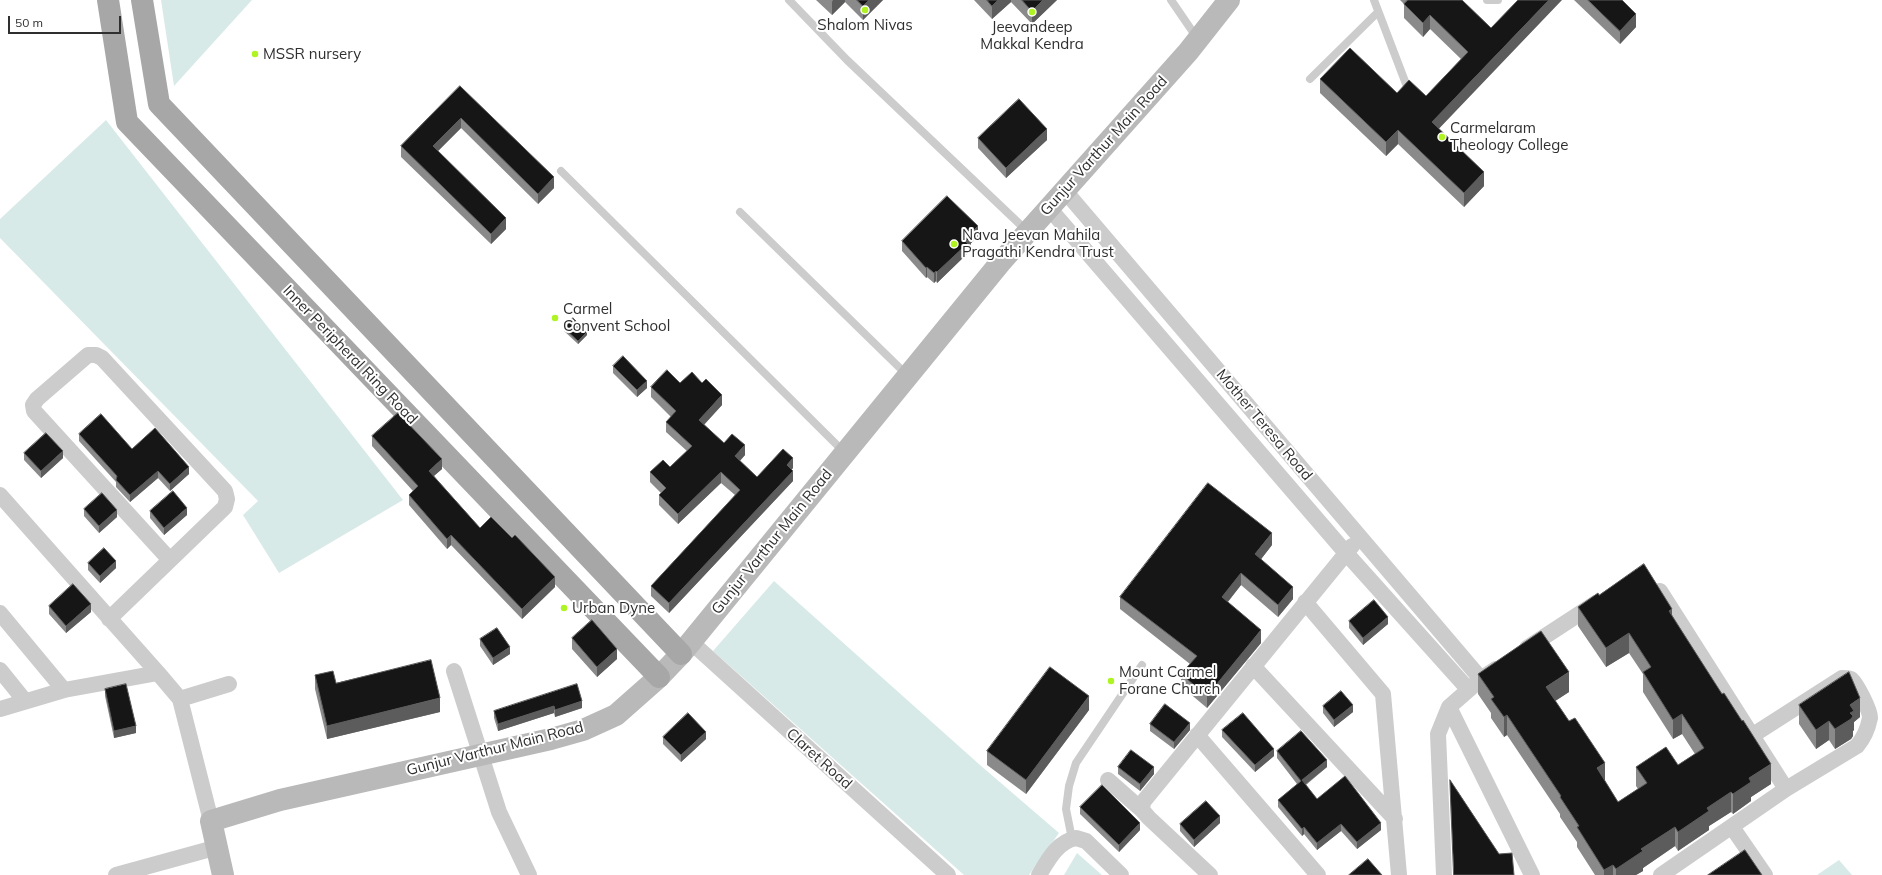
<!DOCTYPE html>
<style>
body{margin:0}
#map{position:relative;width:1882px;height:875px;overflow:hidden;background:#fff;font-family:Mulish,sans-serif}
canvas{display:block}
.scale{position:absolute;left:8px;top:16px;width:113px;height:18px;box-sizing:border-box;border:2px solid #2f2f2f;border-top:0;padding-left:5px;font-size:12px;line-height:14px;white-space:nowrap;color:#2f2f2f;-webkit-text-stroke:3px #fff;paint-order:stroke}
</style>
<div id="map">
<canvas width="1882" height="875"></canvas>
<div class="scale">50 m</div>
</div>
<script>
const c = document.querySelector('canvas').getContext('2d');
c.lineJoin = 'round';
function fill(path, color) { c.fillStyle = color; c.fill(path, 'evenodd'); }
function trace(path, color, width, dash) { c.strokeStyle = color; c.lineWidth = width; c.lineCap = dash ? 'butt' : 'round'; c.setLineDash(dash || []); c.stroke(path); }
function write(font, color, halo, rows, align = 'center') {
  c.font = font + ' Mulish,sans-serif'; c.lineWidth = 4; c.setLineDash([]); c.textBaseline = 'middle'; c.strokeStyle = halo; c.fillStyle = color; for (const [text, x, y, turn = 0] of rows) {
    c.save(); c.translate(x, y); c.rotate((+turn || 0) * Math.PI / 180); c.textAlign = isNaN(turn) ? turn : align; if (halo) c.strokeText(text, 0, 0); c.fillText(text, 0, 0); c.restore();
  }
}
fill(new Path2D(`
 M161,0H252L174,86Z
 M106,120L403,500L279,573L243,515L258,501L0,238V219Z
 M774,581L980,765L1059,833L1029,875H964L713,651Z
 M1077,853L1102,875H1064Z
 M1839,860L1852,875H1817Z`), '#d8eae8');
trace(new Path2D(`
 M789,0L847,60L1027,231
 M1171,0L1197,38
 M1374,0L1406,84
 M1487,0H1498
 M1310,79L1378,12
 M561,171L844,452
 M740,212L907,375
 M1072,839L1066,809L1069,786L1076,763L1142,665`), '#ccc', 8);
trace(new Path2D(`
 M1065,191L1481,679
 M1049,208L1346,553L1468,689
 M0,495L158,673
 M1660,591L1786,789
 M1305,602L1383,694L1399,875
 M0,613L64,690
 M109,619L225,507L227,499L225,491L102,358L96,355H88L37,399L33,405L34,411L170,560
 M691,642L948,875
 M1527,648L1596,603
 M1253,666L1395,819
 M0,670L25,701
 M454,671L499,812L529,875
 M180,699L229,684
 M1449,707L1532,875
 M0,709L64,690L158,673L180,699L211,821
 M1197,735L1318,875
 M1108,780L1142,810
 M1732,827L1765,875
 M116,875L218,847
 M1039,875C1048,860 1057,842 1076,838L1086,841L1121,875
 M1210,875L1149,818L1142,810L1143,802L1352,546
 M1444,875L1438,734L1449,707L1481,679L1496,669
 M1661,875L1786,789L1857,746C1863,739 1868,728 1870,718C1871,712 1856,682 1851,679C1848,678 1845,678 1842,678L1753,735`), '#ccc', 16);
trace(new Path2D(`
 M223,875L211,821L280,800L551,739L583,730L616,715L659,677L681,654L1000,263L1188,52L1229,0`), '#b9b9b9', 22);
trace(new Path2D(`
 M108,0L127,122L659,677
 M142,0L159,104L681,654`), '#a7a7a7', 22);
fill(new Path2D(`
 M816,0H883L863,20L845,2L832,15Z
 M974,0H1057L1032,24L1011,2L992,19Z
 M1400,0H1462L1491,28L1438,129L1484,186L1464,207L1398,144L1386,156L1320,93V79L1397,93L1426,96L1461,59L1430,29L1423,37L1404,18V4Z
 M1574,0H1622L1636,27L1620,44Z
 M460,86L554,188L538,204L461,128L438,151L506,229L491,244L401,157V146Z
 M978,138L1047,140L1006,178L978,148Z
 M978,237L971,243V247L968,251V253L937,283L936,281L934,283L927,277L926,278L902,251V241Z
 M564,328L587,335L578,344L564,331Z
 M613,366L647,388L637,397L613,373Z
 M680,383L722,405L704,425L724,443L745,455L740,461L757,477L793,468L792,469L793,481L669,613L651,596V586L735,495L721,483L678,524L659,505V495L661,493L650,482V472L670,467L687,451L666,432V422L671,417L651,397V387Z
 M79,434L132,449L189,474L170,491L158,478L130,502L116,487V482L79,441Z
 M372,436L442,469L434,476L480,528L555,587L522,619L451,545L447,549L409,505V495L413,491L372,446Z
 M24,453L63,458L41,478L24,460Z
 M84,509L117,517L99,533L84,516Z
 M150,511L187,515L164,535L150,518Z
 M1272,545L1261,559L1293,599L1278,617L1241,585L1228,602L1261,643L1207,708L1181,686V674L1190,664L1120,609V597Z
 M88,563L116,568L100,583L88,570Z
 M1599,595L1672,615L1771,784L1751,797V801L1733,814L1731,812L1709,826V830L1678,851L1675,846L1643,868V871L1636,875H1595L1577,847V842L1560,817V814L1507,735L1504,737L1491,718V713L1478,694V674L1569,692L1555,701L1618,802L1638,789L1636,786V767L1678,765L1695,754L1682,734L1673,739L1643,692V674L1629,653L1606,667L1578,626V607Z
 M49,606L91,612L66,633L49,614Z
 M1349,621L1388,624L1363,645L1349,628Z
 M572,638L617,659L597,677L572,649Z
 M480,639L510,654L493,665L480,646Z
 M315,675L336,683L440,712L327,739L315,689Z
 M577,684L582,708L555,717L554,713L498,731L494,718V711Z
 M105,689L136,733L114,738L105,696Z
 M1799,705L1860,717L1854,722V730L1853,731V736L1851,739L1835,749L1829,740L1816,749L1799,724Z
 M1323,706L1353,712L1334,727L1323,713Z
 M1089,710L1026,794L987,765V751Z
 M1150,724L1190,730L1174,749L1150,731Z
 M1222,730L1274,756L1255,772L1222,737Z
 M663,737L706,739L681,762L663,744Z
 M1277,751L1327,767L1306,785L1317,799L1381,830L1357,849L1341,831L1317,850L1304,834L1302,836L1278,807V800L1297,784L1277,758Z
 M1118,767L1154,774L1140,791L1118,774Z
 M1450,780L1499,854L1514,875H1454L1450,794Z
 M1080,807L1140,830L1119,852L1080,814Z
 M1220,823L1194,847L1180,831V824Z`), '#8a8a8a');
fill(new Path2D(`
 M833,0H845V2L832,15V2Z
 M869,0H883L863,20V6Z
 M998,0H1011V2L992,19V6Z
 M1043,0H1057L1032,24V11Z
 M1549,0H1562L1432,136V122Z
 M1636,14V27L1620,44V31Z
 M1430,15V29L1423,37V23Z
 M461,118V128L433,156V146Z
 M1047,129V140L1006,178V168Z
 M1398,130V144L1386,156V142Z
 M1484,172V186L1464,207V193Z
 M554,177V188L538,204V194Z
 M506,218V229L491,244V234Z
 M978,226V237L971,243V247L968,251V253L937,283V272L966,242L969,235Z
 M927,267V277L926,278V268Z
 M936,271V281L934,283V273Z
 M587,332V335L578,344V341Z
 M647,381V388L637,397V390Z
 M722,395V405L699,430V420Z
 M745,445V455L735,466V456Z
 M63,451V458L41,478V471Z
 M793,458V468L787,475V465Z
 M442,459V469L429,480V471Z
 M189,467V474L170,491V484Z
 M158,471V478L130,502V495Z
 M793,471V481L669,613V603Z
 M721,472V483L678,524V514Z
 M187,508V515L164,535V528Z
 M117,510V517L99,533V526Z
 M1272,533V545L1255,567V554Z
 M451,535V545L447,549V539Z
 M116,561V568L100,583V576Z
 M1241,573V585L1222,609V597Z
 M555,577V587L522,619V609Z
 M1293,587V599L1278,617V605Z
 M91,604V612L66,633V626Z
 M1672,609V628L1669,611Z
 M1388,617V624L1363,645V638Z
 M1261,630V643L1207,708V696Z
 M1629,633V653L1606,667V648Z
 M510,647V654L493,665V658Z
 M617,649V659L597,677V667Z
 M1569,672V692L1546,707V687Z
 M1089,696V710L1026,794V780Z
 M440,698V712L327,739V726Z
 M1860,698V717L1854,722V730L1853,731V736L1851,739L1835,749V729L1850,705Z
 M582,701V708L555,717V710Z
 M1353,705V712L1334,727V720Z
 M554,706V713L498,731V724Z
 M1682,714V734L1673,739V720Z
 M1507,715V735L1504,737V717Z
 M1829,721V740L1816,749V730Z
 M1190,723V730L1174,749V742Z
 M136,726V733L114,738V731Z
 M706,732V739L681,762V755Z
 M1274,749V756L1255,772V765Z
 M1327,760V767L1302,787V780Z
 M1605,763V782L1597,768Z
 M1771,764V784L1751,797V801L1733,814V794L1749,778Z
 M1154,767V774L1140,791V784Z
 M1731,792V812L1709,826V830L1678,851V832L1707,808Z
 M1220,816V823L1194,847V840Z
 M1140,823V830L1119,852V845Z
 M1381,823V830L1357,849V842Z
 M1341,824V831L1317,850V843Z
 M1304,827V834L1302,836V829Z
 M1675,827V846L1643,868V871L1636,875H1616V869L1641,849Z
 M1613,865V875H1604V870Z`), '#5c5c5c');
const building = new Path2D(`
 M857,0H869L863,6Z
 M987,0H998L992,6Z
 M1022,0H1043L1032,11Z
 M1408,0H1462L1491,28L1518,0H1549L1432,122L1484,172L1464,193L1398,130L1386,142L1320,79L1350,48L1397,93L1409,80L1426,96L1468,52L1430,15L1423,23L1404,4Z
 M1588,0H1622L1636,14L1620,31Z
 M460,86L554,177L538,194L461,118L433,146L506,218L491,234L401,146Z
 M1019,99L1047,129L1006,168L978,138Z
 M947,196L978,226L969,235L971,237L966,242L968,243L937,272L936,271L934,273L927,267L926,268L902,241Z
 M573,318L587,332L578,341L564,328Z
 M623,356L647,381L637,390L613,366Z
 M667,370L680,383L692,372L702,383L706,379L722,395L699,420L724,443L732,434L745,445L735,456L757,477L783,449L793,458L787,465L793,471L669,603L651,586L740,490L721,472L678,514L659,495L666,488L650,472L663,460L670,467L692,446L666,422L676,411L651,387Z
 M398,413L442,459L429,471L480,528L491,517L512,538L515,535L555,577L522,609L451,535L447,539L409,495L418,486L372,436Z
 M101,414L132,449L155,428L189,467L170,484L158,471L130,495L116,480L117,476L79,434Z
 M46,433L63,451L41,471L24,453Z
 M1208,483L1272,533L1255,554L1293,587L1278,605L1241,573L1222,597L1261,630L1207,696L1181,674L1197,656L1120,597Z
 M173,491L187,508L164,528L150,511Z
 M102,493L117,510L99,526L84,509Z
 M104,548L116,561L100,576L88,563Z
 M1644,564L1672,609L1669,611L1706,669L1722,694L1724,693L1742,721L1743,720L1771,764L1749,778L1751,782L1733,794L1731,792L1707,808L1709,811L1678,832L1675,827L1641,849L1643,851L1616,869L1613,865L1604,870L1577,827L1579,826L1560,797L1561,796L1507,715L1504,717L1491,699L1494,697L1478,674L1541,631L1569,672L1546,687L1569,721L1575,718L1605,763L1597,768L1618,802L1647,783L1636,767L1666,747L1678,765L1704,748L1682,714L1673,720L1643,672L1651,667L1629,633L1606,648L1578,607L1598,593L1599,595Z
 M73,584L91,604L66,626L49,606Z
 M1374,600L1388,617L1363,638L1349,621Z
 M592,620L617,649L597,667L572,638Z
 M497,628L510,647L493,658L480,639Z
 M431,660L440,698L327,726L315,675L333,671L336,683Z
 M1050,667L1089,696L1026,780L987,751Z
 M1849,672L1860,698L1850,705L1854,711L1850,713L1853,716L1851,719L1835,729L1829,721L1816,730L1799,705Z
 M126,684L136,726L114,731L105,689Z
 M577,684L582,701L555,710L554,706L498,724L494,711Z
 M1341,691L1353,705L1334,720L1323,706Z
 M1165,704L1190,723L1174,742L1150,724Z
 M688,713L706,732L681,755L663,737Z
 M1243,713L1274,749L1255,765L1222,730Z
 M1301,731L1327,760L1302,780L1317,799L1345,776L1381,823L1357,842L1341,824L1317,843L1304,827L1302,829L1278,800L1301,781L1277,751Z
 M1131,750L1154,767L1140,784L1118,767Z
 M1450,780L1499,854L1512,853L1514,875H1454Z
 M1102,785L1140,823L1119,845L1080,807Z
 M1206,801L1220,816L1194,840L1180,824Z
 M1745,850L1762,875H1708Z
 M1368,859L1382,875H1349Z`);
fill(building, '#161616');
trace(building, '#5c5c5c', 1);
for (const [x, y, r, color] of [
 [865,10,4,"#aff422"],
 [1032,12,4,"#aff422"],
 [255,54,4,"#aff422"],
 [1442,137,4,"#aff422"],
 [954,244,4,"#aff422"],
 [555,318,4,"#aff422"],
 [564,608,4,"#aff422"],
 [1111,681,4,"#aff422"]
]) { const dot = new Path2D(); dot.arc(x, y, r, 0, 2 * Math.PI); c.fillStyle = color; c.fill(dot); trace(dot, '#fff', 1.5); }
write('15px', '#2f2f2f', '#fff', [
 ["Shalom Nivas",865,25,"center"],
 ["Jeevandeep",1032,27,"center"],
 ["Makkal Kendra",1032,44,"center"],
 ["MSSR nursery",263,54],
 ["Carmelaram",1450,128],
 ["Theology College",1450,145],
 ["Nava Jeevan Mahila",962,235],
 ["Pragathi Kendra Trust",962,252],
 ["Carmel",563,309],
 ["Convent School",563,326],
 ["Urban Dyne",572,608],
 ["Mount Carmel",1119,672],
 ["Forane Church",1119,689]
], 'left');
write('15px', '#2f2f2f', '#fff', [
 ["Gunjur Varthur Main Road",1104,146,-48],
 ["Inner Peripheral Ring Road",350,355,46],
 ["Mother Teresa Road",1264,425,50],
 ["Gunjur Varthur Main Road",772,542,-51],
 ["Gunjur Varthur Main Road",495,749,-14],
 ["Claret Road",819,759,42]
]);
</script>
